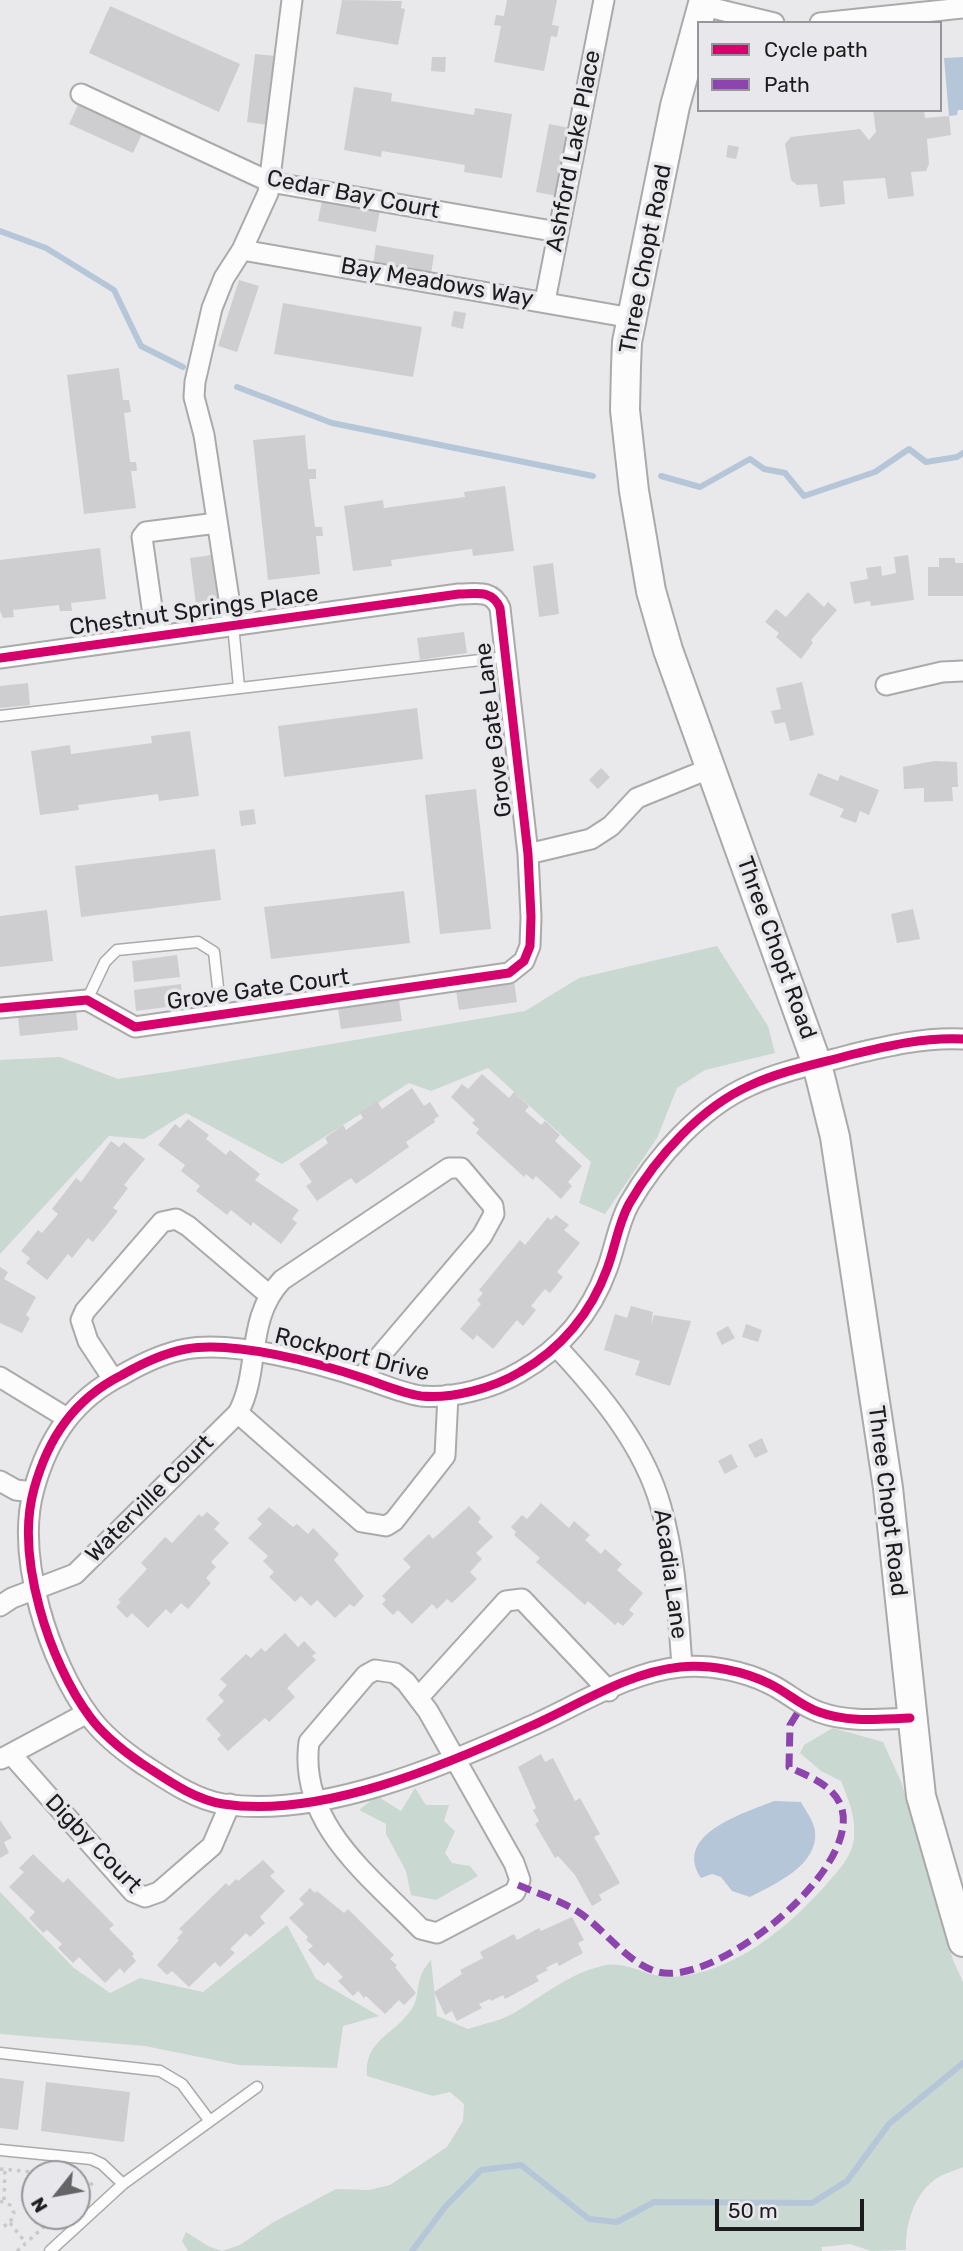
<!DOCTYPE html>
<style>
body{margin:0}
#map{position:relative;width:963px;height:2251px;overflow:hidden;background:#e9e9eb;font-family:Rubik,sans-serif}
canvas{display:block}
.legend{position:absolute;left:697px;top:21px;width:245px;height:91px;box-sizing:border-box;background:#e8e8ec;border:2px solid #96969a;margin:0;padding:9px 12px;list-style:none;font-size:21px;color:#1c1c1e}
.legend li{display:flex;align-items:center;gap:14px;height:35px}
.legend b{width:35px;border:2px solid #96969a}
.north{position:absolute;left:21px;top:2160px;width:70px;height:70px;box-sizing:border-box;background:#e8e8ec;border:2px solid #96969a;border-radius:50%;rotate:239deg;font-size:19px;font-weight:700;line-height:28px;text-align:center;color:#1c1c1e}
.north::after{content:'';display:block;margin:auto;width:24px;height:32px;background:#646466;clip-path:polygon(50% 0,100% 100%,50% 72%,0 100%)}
.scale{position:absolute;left:715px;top:2199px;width:149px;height:32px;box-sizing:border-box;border:4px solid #1c1c1e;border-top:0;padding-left:9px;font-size:21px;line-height:24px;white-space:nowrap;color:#1c1c1e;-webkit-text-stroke:5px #e8e8ec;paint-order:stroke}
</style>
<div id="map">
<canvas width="963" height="2251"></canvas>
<ul class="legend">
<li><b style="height:9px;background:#d6006c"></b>Cycle path</li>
<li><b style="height:9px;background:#8e44ad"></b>Path</li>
</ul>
<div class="north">N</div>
<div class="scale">50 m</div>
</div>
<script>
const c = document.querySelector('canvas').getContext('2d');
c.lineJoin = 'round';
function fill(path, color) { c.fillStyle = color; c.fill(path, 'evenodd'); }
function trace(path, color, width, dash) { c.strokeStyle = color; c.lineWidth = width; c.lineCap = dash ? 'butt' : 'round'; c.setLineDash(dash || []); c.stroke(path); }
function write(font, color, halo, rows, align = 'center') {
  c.font = font + ' Rubik,sans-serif'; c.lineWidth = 7; c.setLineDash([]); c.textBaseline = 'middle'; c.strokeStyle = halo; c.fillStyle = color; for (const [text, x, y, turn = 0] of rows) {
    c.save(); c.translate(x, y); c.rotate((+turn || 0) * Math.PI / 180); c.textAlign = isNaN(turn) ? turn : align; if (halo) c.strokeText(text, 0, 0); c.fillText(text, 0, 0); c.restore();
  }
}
fill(new Path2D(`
 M717,946L768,1026L775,1053L705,1070L677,1088L657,1138L605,1214L579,1203L591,1162L488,1068L431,1091L409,1083L282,1164L186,1113L144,1139L109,1136L0,1254V1060L60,1057L118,1079L173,1071L525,1011L579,978Z
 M833,1728L883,1742L902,1784L953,1960L963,1982V2167C954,2171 941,2174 933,2181C913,2197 905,2226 906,2250L871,2251L850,2244L821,2247L822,2251H188L182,2241L186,2232L208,2246L222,2251L240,2245L272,2223L336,2189L369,2190L390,2185L447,2147L463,2121L464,2104L450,2092L433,2096L367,2076C364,2040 393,2036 411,2010C423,1992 412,1981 431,1960L437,2016L468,2029C483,2024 500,2021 514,2013C543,1996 568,1974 602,1966C627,1959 648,1979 674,1977C735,1972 786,1929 825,1886C837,1872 853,1856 854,1837C856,1816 848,1799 841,1781L821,1771L800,1753L804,1745Z
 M415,1788L426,1805H449L444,1821L455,1831L445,1853L452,1863L470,1866L478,1876L436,1900L411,1895L406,1871L386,1834V1824L359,1810L377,1796L401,1811Z
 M0,1892L74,1968L110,1993L140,1978L203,1992L287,1925L316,1979L379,2016L343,2026L337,2068L239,2065L145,2046L0,2034Z`), '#c9d8d0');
fill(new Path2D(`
 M963,57V110H958L957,115L949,116L944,58Z
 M774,1801L801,1802C805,1810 814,1821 815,1831C819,1865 775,1884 750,1897L732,1891L721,1877L712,1874L701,1878C672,1834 745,1813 774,1801Z`), '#b6c6d9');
trace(new Path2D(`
 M0,231L46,248L114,290L141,346L183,367
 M237,387L332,423L593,476
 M661,476L700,487L750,459L764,469L785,473L804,496L875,472L909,449L926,462L957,457L963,453
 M412,2251L445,2207L481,2170L521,2165L589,2219L617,2222L654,2202L812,2203L847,2181L889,2124L963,2063`), '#b6c6d9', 6);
fill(new Path2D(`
 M342,0L402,1L401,8L405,9L398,45L336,34Z
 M507,0H557L552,25L559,26L557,37L551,36L544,71L494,62L501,26L494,25L496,15L504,16Z
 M110,6L240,64L219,112L89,53Z
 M255,54L276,56L268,125L247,122Z
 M432,57H446L445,72L431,71Z
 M354,87L392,93L391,101L474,115L475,108L512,114L502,178L464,172L465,165L382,151L381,157L344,150Z
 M78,105L142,134L133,153L69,124Z
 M873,110H924L925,118L949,116L951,135L927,139L929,164L926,171L911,172L914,196L888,199L885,178L843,181L845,204L820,207L817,184L797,185L791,180L785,144L791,137L860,129L869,140L876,132Z
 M549,124L570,128L557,196L536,192Z
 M728,145L739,147L736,159L726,157Z
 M322,200L380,210L376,232L318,221Z
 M376,245L434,255L431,274L373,265Z
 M239,280L259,286L237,352L218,346Z
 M283,303L422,327L413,377L274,354Z
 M454,311L466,313L463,329L451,326Z
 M119,368L123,400H129L131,412L124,413L130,462H136L137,471H131L136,508L84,514L67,375Z
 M305,435L308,469H316V479H309L315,527H322L323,536H316L320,574L268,580L253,440Z
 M505,486L514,551L473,556L472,549L391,560L392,566L353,571L344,506L383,500L384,508L465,497L464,492Z
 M100,548L106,599L71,603L72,611H60L59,605L13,610L14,617L3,618L0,611V560Z
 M212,555L218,602L196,605L190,558Z
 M908,555L914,600L871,606L870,601L854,604L850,582L868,579L866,568L881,566L882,576L896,573L894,557Z
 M939,558H955V563H963V596H928V567H939Z
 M553,563L559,614L539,617L533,566Z
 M808,592L824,607L828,602L837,610L811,640L813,643L801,659L776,637L779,633L765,622L776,609L786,617Z
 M464,632L467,653L420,660L417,638Z
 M802,682L814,735L790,741L785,722L775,724L771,711L781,709L776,688Z
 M28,683L30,705L0,708V686Z
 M417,708L423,759L284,777L278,726Z
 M190,731L199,796L159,801L158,794L78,805L79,810L40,815L31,751L70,745L71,754L152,743L151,736Z
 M934,761L957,762L958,787H952L953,801L924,802V788L904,789L903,767Z
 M601,768L610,777L598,789L589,780Z
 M818,773L838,781L840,775L879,790L869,815L860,811L856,823L840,817L844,809L809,795Z
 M476,789L491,929L440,934L425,795Z
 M254,809L256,824L241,826L239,811Z
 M215,849L221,900L81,917L75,866Z
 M404,891L410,943L271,959L264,907Z
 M913,909L920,939L897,943L891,914Z
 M47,910L53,961L0,967V916Z
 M177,955L180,977L134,982L132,961Z
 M514,981L517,1002L459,1010L456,990Z
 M181,984L183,1005L136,1011L134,990Z
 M399,1000L402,1021L341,1029L338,1008Z
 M76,1010L78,1030L20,1036L18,1016Z
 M482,1074L509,1098L514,1092L529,1106L525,1111L541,1125L545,1121L560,1135L555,1141L582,1166L568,1182L572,1186L561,1199L536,1176L533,1180L526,1174L524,1177L476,1133L479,1129L472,1123L475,1120L451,1097L462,1084L468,1089Z
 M412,1088L424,1106L430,1102L439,1116L434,1119L435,1122L406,1142L409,1147L356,1184L351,1178L317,1201L306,1186L312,1182L299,1164L328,1143L325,1138L343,1125L346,1130L363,1118L360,1113L377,1101L382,1109Z
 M188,1119L209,1135L206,1139L226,1155L230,1150L260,1174L255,1180L299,1210L292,1219L297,1223L281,1244L253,1222L251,1226L231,1210L227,1215L196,1191L200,1186L181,1171L185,1165L158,1145L175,1124L180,1128Z
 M111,1141L119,1147L124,1142L145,1159L124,1185L128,1188L113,1208L118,1211L93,1242L88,1238L72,1258L68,1254L47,1280L26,1263L30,1258L21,1251L38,1230L42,1233L58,1214L52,1209L76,1178L81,1182Z
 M556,1215L569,1225L564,1230L580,1243L557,1272L563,1277L550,1293L545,1289L531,1306L536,1310L523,1326L517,1320L493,1349L477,1335L473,1340L460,1329L481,1304L477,1300L483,1293L479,1290L520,1240L525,1245L548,1217L551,1220Z
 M0,1267L8,1272L4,1279L36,1297L26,1315L30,1318L22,1333L0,1323Z
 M631,1306L653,1312L651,1325L654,1315L691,1321L670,1386L635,1375L640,1361L604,1350L615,1314L627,1318Z
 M746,1324L762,1330L758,1342L742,1337Z
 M728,1326L735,1338L722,1345L716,1333Z
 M762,1438L768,1452L755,1458L748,1445Z
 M731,1454L738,1467L725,1474L718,1461Z
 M541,1503L569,1528L574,1521L590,1535L585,1540L601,1554L605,1549L622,1564L617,1570L643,1593L629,1610L634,1614L623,1626L618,1622L615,1625L588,1601L585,1605L536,1562L540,1558L514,1535L516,1532L511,1527L522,1515L527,1519Z
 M469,1506L481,1518L478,1522L493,1537L476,1553L482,1559L470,1572L477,1579L452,1603L447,1599L437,1609L432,1604L412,1624L398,1610L393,1615L382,1604L386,1600L382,1596L411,1567L403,1559L429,1534L433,1539Z
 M269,1507L293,1527L297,1524L308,1534L313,1528L339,1554L334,1560L364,1596L354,1607L350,1604L335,1618L317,1600L311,1606L301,1596L295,1602L269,1577L274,1572L263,1561L268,1556L248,1538L262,1524L257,1519Z
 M207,1512L220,1523L214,1529L229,1543L211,1562L216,1567L206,1578L211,1583L188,1609L181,1603L171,1614L166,1609L148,1628L132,1613L127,1618L116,1607L121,1602L118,1600L147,1569L141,1563L165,1537L172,1543L199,1514L202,1517Z
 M285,1633L298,1647L304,1641L316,1653L312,1656L316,1660L287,1688L295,1697L269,1722L265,1718L228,1751L217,1739L221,1735L206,1719L224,1701L218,1695L227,1685L220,1679L246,1654L251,1658L261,1648L265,1652Z
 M541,1754L545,1762L553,1758L575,1801L580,1798L600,1834L594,1837L620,1883L599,1895L602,1900L592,1906L575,1875L558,1856L555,1858L535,1824L539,1821L533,1810L536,1808L518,1767Z
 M0,1820L12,1838L4,1842L9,1853L0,1858Z
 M33,1854L63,1883L68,1878L114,1925L109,1929L134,1954L132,1956L136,1961L124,1973L120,1968L105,1983L79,1957L73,1963L58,1948L62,1944L47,1930L43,1933L29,1918L35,1912L9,1887L24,1872L19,1868Z
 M263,1860L275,1872L270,1876L285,1891L260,1917L265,1923L250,1937L246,1933L230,1949L235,1953L220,1967L215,1962L189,1987L172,1971L167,1975L157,1965L179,1940L177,1938L183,1932L179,1929L226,1883L229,1886L236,1879L238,1881Z
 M310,1888L315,1893L317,1891L344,1913L348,1909L394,1955L390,1959L397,1965L395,1967L416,1993L404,2005L399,2000L385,2014L366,1996L364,1998L358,1991L353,1996L338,1981L343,1977L328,1962L324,1966L308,1950L313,1946L306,1940L308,1937L289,1918L304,1904L299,1899Z
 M572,1917L584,1940L578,1943L583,1953L559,1966L557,1962L546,1968L548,1970L536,1976L539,1981L505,1999L503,1995L491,2001L490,1999L479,2004L482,2008L457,2021L452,2011L445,2015L434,1992L462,1974L460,1970L483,1958L480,1952L514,1934L517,1940L539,1928L541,1931Z
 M0,2078L24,2081L18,2130L0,2128Z
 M46,2082L130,2092L124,2142L41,2131Z`), '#ceced0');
const lane = new Path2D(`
 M233,625L239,687
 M0,716L506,657
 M87,1000L105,962L117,950L198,942L214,952L221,1014
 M0,2053L160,2071L182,2084L209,2120
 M0,2150L91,2159L102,2164L123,2184
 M50,2251L123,2184L257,2087`);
const street = new Path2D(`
 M700,5L774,23
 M820,23L963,8
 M81,94L270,182L558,232
 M242,250L632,318
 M545,301L604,0
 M233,625L204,435L194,397L195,382L212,308L224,278L242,250L268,193L292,0
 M156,636L142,537L146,532L217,523
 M0,658L459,594C476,594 492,589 500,608L528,854L531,917L530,946L524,961L509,973L135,1027L87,1000L0,1008
 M886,685L942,672L963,671
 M528,854L591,839L611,826L637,798L711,768
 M556,1346C599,1392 644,1445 661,1507C676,1559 678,1613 682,1666
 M0,1377L67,1418
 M113,1379L88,1341L81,1320L85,1311L162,1222L176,1219L188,1226L268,1294
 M238,1413L362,1522L386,1526L394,1521L445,1456L448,1395
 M0,1481L16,1490L33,1492
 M0,1606L12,1598L75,1574L238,1413C261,1370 245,1319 282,1280L449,1168H461L493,1206L494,1214L482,1236L362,1377
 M375,1670L395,1673L406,1682L428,1711L514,1863L520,1880L515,1892L437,1933L421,1929C370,1876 298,1824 309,1742L366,1675Z
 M418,1698L506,1601L522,1599L609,1691
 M910,1718C880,1719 849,1723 819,1712C801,1706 787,1692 770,1684C744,1671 709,1664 680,1667C629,1672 578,1705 531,1726C444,1766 319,1819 223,1804C193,1799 166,1779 141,1763C122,1750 104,1736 90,1717C49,1662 15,1557 34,1489C48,1438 74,1399 122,1375C141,1364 164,1353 186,1349C233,1340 319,1363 366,1379C384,1385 402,1393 421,1396C453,1399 493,1388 520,1372C561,1349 591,1313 607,1269C615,1248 618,1224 629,1204C656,1157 701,1107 751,1085C781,1071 817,1064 850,1055C887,1046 924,1037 963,1039
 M11,1754L133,1892L145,1897L159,1892L212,1846L230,1804
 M1,1759L87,1713`);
const secondary = new Path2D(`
 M704,0L675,106L627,342L626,366L625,410L634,491L651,591L668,650L817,1064L835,1137L888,1488L921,1796L963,1942`);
trace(lane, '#aaaaab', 13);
trace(street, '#aaaaab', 23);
trace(secondary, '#aaaaab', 32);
trace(new Path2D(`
 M0,2169L55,2174
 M77,2180L86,2188
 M77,2196L94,2182
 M4,2200L5,2169
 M0,2201L10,2205L14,2213L10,2223L0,2228
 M10,2223L26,2243
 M17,2251L56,2216`), '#c9c9ca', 3.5, [3.5, 5]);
trace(lane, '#fcfcfc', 10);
trace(street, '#fcfcfc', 19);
trace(secondary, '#fcfcfc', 28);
trace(new Path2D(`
 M518,1885C537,1893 559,1900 577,1911C604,1928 627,1964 658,1972C715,1987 859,1872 842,1809C835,1785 809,1777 789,1767L790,1725L803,1704`), '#8e44ad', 7, [14, 7]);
trace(new Path2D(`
 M0,658L459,594C476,594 492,589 500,608L528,854L531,917L530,946L524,961L509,973L135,1027L87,1000L0,1008
 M910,1718C880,1719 849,1723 819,1712C801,1706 787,1692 770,1684C744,1671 709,1664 680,1667C629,1672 578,1705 531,1726C444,1766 319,1819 223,1804C193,1799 166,1779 141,1763C122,1750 104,1736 90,1717C49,1662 15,1557 34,1489C48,1438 74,1399 122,1375C141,1364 164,1353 186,1349C233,1340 319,1363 366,1379C384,1385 402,1393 421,1396C453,1399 493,1388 520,1372C561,1349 591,1313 607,1269C615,1248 618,1224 629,1204C656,1157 701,1107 751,1085C781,1071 817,1064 850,1055C887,1046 924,1037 963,1039`), '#d6006c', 9);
write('23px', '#1c1c1e', '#e8e8ec', [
 ["Ashford Lake Place",574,151,-79],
 ["Cedar Bay Court",353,195,11],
 ["Three Chopt Road",646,259,-79],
 ["Bay Meadows Way",437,283,10],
 ["Chestnut Springs Place",194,611,-8],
 ["Grove Gate Lane",494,730,-97],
 ["Three Chopt Road",776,948,70],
 ["Grove Gate Court",258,990,-8],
 ["Rockport Drive",352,1355,14],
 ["Waterville Court",150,1499,-45],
 ["Three Chopt Road",887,1501,83],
 ["Acadia Lane",670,1574,82],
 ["Digby Court",93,1844,46]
]);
</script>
